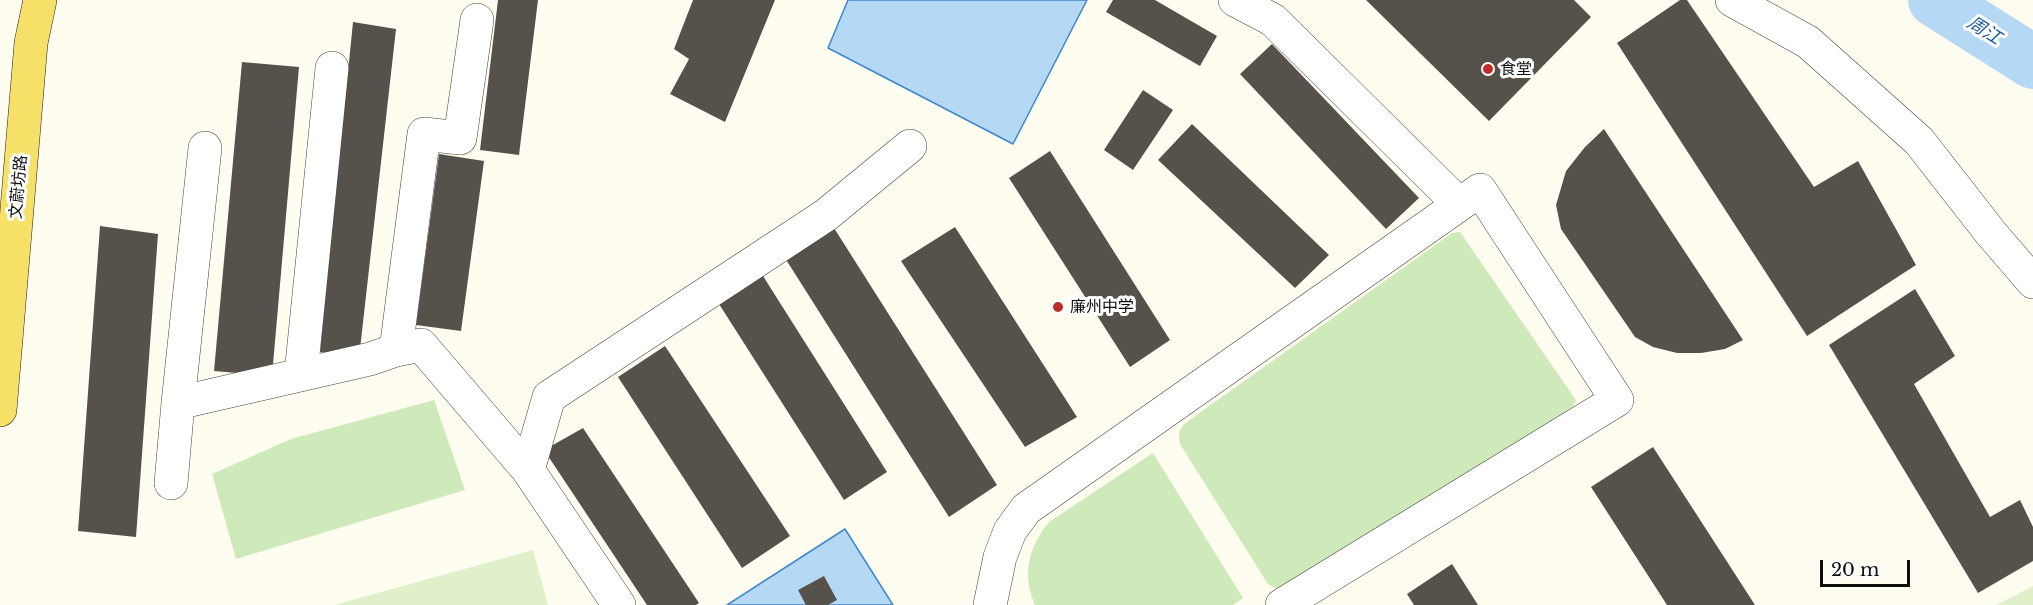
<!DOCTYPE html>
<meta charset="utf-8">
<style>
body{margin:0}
#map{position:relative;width:2033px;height:605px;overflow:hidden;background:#fffdf0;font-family:"Libre Baskerville",serif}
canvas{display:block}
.scale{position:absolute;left:1820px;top:560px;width:90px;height:27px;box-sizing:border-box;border:3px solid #0e0e0e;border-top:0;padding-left:8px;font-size:18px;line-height:21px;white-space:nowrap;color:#0e0e0e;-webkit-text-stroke:4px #fff;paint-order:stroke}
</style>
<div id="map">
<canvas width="2033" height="605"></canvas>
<div class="scale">20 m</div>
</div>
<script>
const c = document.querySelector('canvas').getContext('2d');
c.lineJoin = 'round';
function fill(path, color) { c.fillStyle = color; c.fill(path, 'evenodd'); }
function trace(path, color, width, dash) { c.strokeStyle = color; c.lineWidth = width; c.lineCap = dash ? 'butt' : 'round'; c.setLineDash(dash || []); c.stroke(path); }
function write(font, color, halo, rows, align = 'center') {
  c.font = font + ' "Libre Baskerville","Noto Sans SC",serif'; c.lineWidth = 6; c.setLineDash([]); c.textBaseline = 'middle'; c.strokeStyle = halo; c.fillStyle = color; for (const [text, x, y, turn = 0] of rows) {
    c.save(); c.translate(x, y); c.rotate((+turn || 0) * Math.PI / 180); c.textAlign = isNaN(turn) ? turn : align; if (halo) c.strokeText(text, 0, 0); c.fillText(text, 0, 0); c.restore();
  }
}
fill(new Path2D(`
 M1460,232L1576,400L1572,407L1288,590H1279L1268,584L1180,444L1179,432L1184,424L1452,233Z
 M434,400L465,490L236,559L212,474L291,439Z
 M1153,453L1243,598L1233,605H1035C1022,574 1028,548 1049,522Z`), '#cee9ba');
fill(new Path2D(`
 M533,550L548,605H334Z
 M2033,586V605H1996Z`), '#e0f0cb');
const water = new Path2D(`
 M848,0H1087L1013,144L828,48Z
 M845,529L893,605H727Z`);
fill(water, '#b5d8f5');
trace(water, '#3d87cc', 1.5);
trace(new Path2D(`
 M1935,0L2033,62`), '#b5d8f5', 54);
fill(new Path2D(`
 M498,0H538L519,155L480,150Z
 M693,0H775L725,122L670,94L689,59L674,49Z
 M1113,0H1155L1217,36L1200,66L1106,12Z
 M1366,0H1574L1591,17L1489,121Z
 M1680,0H1687L1814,187L1858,161L1916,265L1807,336L1617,43Z
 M353,22L396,29L359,358L320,352Z
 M1272,44L1419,198L1386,229L1240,74Z
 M242,62L299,67L272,376L214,371Z
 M1143,90L1173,110L1133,170L1104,150Z
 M1192,124L1329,255L1295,288L1158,160Z
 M1604,129L1743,340L1725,349L1701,353H1677L1653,347L1635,337L1561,229L1556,205L1566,171L1585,147Z
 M1050,151L1170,340L1130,367L1009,178Z
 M439,154L484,161L461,331L416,325Z
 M100,226L158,234L136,537L78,531Z
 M955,227L1077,417L1025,447L901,261Z
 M834,228L997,485L949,517L785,258Z
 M763,276L887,472L844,500L719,304Z
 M1915,289L1955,356L1914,384L1990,517L2020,500L2033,527V561L1978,593L1829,345Z
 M665,346L790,536L742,568L618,377Z
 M583,428L699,603L696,605H647L544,450Z
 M1653,447L1755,605H1667L1591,487Z
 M1452,564L1478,605H1414L1407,594Z
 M824,576L837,600L828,605H806L798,590Z`), '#57514b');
const minor = new Path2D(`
 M1235,0L1273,20L1459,204
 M1732,0L1808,42L1919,141L1990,232L2033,282
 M396,350L424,134L460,138L477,20
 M301,374L332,68
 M178,403L370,359L396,350L421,345L528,470L619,605
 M528,470L549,397L826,215L910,146
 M171,483L178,403L205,148
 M990,605L1000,557L1010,531L1026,509L1480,190L1617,400L1282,605`);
const major = new Path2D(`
 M0,410L31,43L40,0`);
trace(minor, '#414141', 34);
trace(major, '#1f1f1f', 34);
trace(minor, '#fff', 33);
trace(major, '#f6e068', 33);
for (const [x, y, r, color] of [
 [1488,69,6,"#bd2d28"],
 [1058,307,6,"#bd2d28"]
]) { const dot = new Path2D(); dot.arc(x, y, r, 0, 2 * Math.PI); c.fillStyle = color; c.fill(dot); trace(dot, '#fff', 2); }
write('16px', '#0e0e0e', '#fff', [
 ["食堂",1500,69],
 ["廉州中学",1070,307]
], 'left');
write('16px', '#0e0e0e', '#fff', [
 ["文蔚坊路",19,187,-85]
]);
write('italic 18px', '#19599f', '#fff', [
 ["周江",1984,31,32]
]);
</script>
